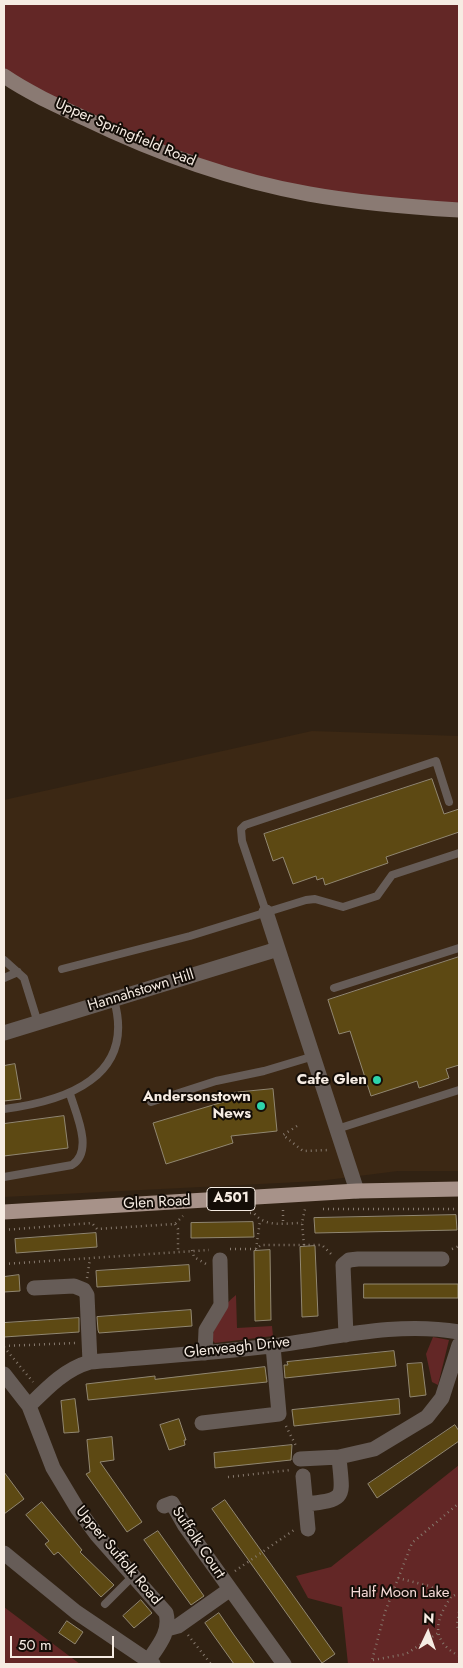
<!DOCTYPE html>
<style>
body{margin:0}
#map{position:relative;width:463px;height:1668px;overflow:hidden;background:#312213;font-family:Jost,sans-serif}
canvas{display:block}
.frame{position:absolute;inset:0;border:5px solid #f6ece3;pointer-events:none}
.north{position:absolute;left:403px;top:1608px;width:50px;height:50px;-webkit-text-stroke:4px #140d07;paint-order:stroke;rotate:3deg;font-size:14px;font-weight:700;line-height:20px;text-align:center;color:#f6ece3}
.north::after{content:'';display:block;margin:auto;width:18px;height:22px;background:#f6ece3;clip-path:polygon(50% 0,100% 100%,50% 72%,0 100%)}
.scale{position:absolute;left:10px;top:1636px;width:104px;height:22px;box-sizing:border-box;border:2px solid #f6ece3;border-top:0;padding-left:6px;font-size:15px;line-height:18px;white-space:nowrap;color:#f6ece3;-webkit-text-stroke:4px #140d07;paint-order:stroke}
</style>
<div id="map">
<canvas width="463" height="1668"></canvas>
<div class="frame"></div>
<div class="north">N</div>
<div class="scale">50 m</div>
</div>
<script>
const c = document.querySelector('canvas').getContext('2d');
c.lineJoin = 'round';
function fill(path, color) { c.fillStyle = color; c.fill(path, 'evenodd'); }
function trace(path, color, width, dash) { c.strokeStyle = color; c.lineWidth = width; c.lineCap = dash ? 'butt' : 'round'; c.setLineDash(dash || []); c.stroke(path); }
function write(font, color, halo, rows, align = 'center') {
  c.font = font + ' Jost,sans-serif'; c.lineWidth = 4; c.setLineDash([]); c.textBaseline = 'middle'; c.strokeStyle = halo; c.fillStyle = color; for (const [text, x, y, turn = 0] of rows) {
    c.save(); c.translate(x, y); c.rotate((+turn || 0) * Math.PI / 180); c.textAlign = isNaN(turn) ? turn : align; if (halo) c.strokeText(text, 0, 0); c.fillText(text, 0, 0); c.restore();
  }
}
fill(new Path2D(`
 M312,731L459,736V1171H398L319,1181L4,1197V800Z`), '#3c2814');
fill(new Path2D(`
 M4,4H459V209L308,194L169,155L4,73Z
 M236,1295L237,1328L272,1326L273,1336L215,1343L212,1340C214,1324 222,1305 236,1295Z
 M433,1337L449,1340L438,1385L432,1382L426,1354Z
 M459,1465V1664H348L342,1607L308,1598L296,1576L331,1567Z
 M4,1607L80,1664H4Z`), '#632726');
const building = new Path2D(`
 M432,779L444,814L459,809V832L386,857L388,863L325,885L323,878L317,880L316,876L293,884L283,857L273,861L264,834Z
 M459,957V1065L446,1069L449,1078L419,1088L417,1081L371,1096L350,1031L339,1034L328,1000Z
 M15,1064L21,1099L4,1101V1066Z
 M273,1089L277,1131L231,1136L233,1143L166,1164L153,1123L233,1099L232,1093Z
 M64,1116L68,1148L4,1156V1124Z
 M456,1215L457,1230L315,1233L314,1218Z
 M253,1222L254,1237L191,1238V1223Z
 M96,1233L97,1247L16,1253L15,1239Z
 M315,1246L318,1316L302,1317L300,1247Z
 M270,1250L271,1320L255,1321L254,1251Z
 M189,1265L190,1281L97,1287L96,1271Z
 M19,1275L20,1291L4,1292V1277Z
 M364,1284H458V1298H364Z
 M191,1310L192,1326L99,1333L98,1330L97,1317Z
 M79,1318V1332L4,1337V1323Z
 M394,1351L396,1366L285,1378L284,1365H288L287,1362Z
 M422,1363L426,1395L410,1397L407,1364Z
 M265,1367L267,1382L88,1400L86,1384L155,1376V1379Z
 M75,1399L79,1432L64,1433L61,1401Z
 M399,1399L400,1414L294,1426L292,1410Z
 M179,1419L186,1440H184L185,1445L169,1450L160,1425Z
 M455,1425L459,1431V1441L377,1498L368,1484Z
 M112,1437L114,1460L100,1462L142,1522L127,1532L86,1474L90,1472L87,1440Z
 M292,1445L291,1460L215,1468L214,1453Z
 M4,1472L24,1499L4,1514Z
 M225,1500L335,1654L322,1663L212,1509Z
 M42,1502L82,1550L80,1552L114,1585L101,1597L58,1552L54,1555L45,1544L49,1541L26,1515Z
 M158,1531L204,1596L191,1605L144,1540Z
 M141,1600L152,1613L134,1628L123,1616Z
 M219,1613L234,1635L255,1664H234L214,1636L205,1623Z
 M67,1621L83,1632L75,1644L59,1633Z`);
fill(building, '#5d4913');
trace(building, '#918771', 1);
trace(new Path2D(`
 M297,1126L283,1135L303,1151L330,1150
 M323,1209H459
 M283,1210V1223
 M250,1213H254C265,1228 285,1223 302,1223
 M175,1224L178,1229V1251
 M4,1230L92,1223L97,1229L175,1224L183,1216
 M304,1245L302,1223L305,1209H308
 M230,1249H256L261,1245H322L333,1256
 M256,1249L260,1221
 M452,1249L459,1246
 M192,1250L194,1257L206,1264
 M4,1264L209,1250
 M87,1278L90,1259
 M4,1346L75,1343
 M4,1347L33,1382
 M286,1426L296,1446
 M228,1477L291,1470
 M235,1571L294,1530
 M398,1578L429,1586L451,1597L459,1593
 M451,1597C435,1621 430,1640 459,1656
 M459,1612L457,1625L459,1632
 M188,1635L211,1664
 M373,1660L406,1654L438,1633
 M371,1664L385,1612L412,1543L459,1503`), '#86796d', 2.5, [1, 4]);
trace(new Path2D(`
 M266,912L242,841L241,829L245,825L436,761L449,802
 M4,960L24,978L38,1023
 M62,969L190,936L306,900L315,899L343,907L377,896L392,875L459,853
 M4,978L18,972
 M334,988L459,948
 M151,1102L216,1081L264,1071L314,1056
 M4,1109C66,1101 136,1077 114,1000
 M337,1129L459,1090
 M4,1177L72,1165C94,1151 76,1114 70,1094
 M105,1604L133,1576`), '#665c57', 8);
trace(new Path2D(`
 M266,912L357,1191
 M4,1033L278,949
 M34,1288L74,1286L84,1290L87,1295L90,1362
 M346,1335L343,1265L349,1260L358,1259H442
 M205,1353L206,1330L221,1305L220,1260
 M4,1374L29,1406L53,1468L77,1508L97,1535L166,1613C171,1632 158,1646 148,1661
 M29,1406C47,1388 65,1369 90,1362C150,1357 211,1353 271,1346C334,1338 396,1321 459,1332
 M202,1423L279,1414L273,1346
 M300,1459L339,1457L374,1449L427,1417L442,1398L459,1345
 M303,1476L308,1529
 M306,1504C349,1500 342,1496 339,1457
 M164,1506L172,1503L185,1526L284,1664
 M4,1553L76,1612L153,1664
 M167,1629L178,1626L229,1590`), '#665c57', 15);
trace(new Path2D(`
 M4,76C29,93 56,105 84,118C154,152 231,180 309,194C359,203 409,207 459,210`), '#8a7a73', 15);
trace(new Path2D(`
 M4,1212L357,1191L459,1189`), '#a79289', 15);
for (const [x, y, r, color] of [
 [377,1080,5,"#2ed4ab"],
 [261,1106,5,"#2ed4ab"]
]) { const dot = new Path2D(); dot.arc(x, y, r, 0, 2 * Math.PI); c.fillStyle = color; c.fill(dot); trace(dot, '#140d07', 2); }
for (const [x, y, w] of [
 [231,1199,48]
]) { const box = new Path2D(); box.roundRect(x - w / 2, y - 11.5, w, 23, 4); c.fillStyle = '#140d07'; c.fill(box); trace(box, '#f6ece3', 1); }
write('bold 14px', '#f6ece3', null, [
 ["A501",231,1199]
]);
write('15px', '#f6ece3', '#140d07', [
 ["Upper Springfield Road",125,133,23],
 ["Hannahstown Hill",141,991,-17],
 ["Glen Road",157,1203,-3],
 ["Glenveagh Drive",237,1348,-6],
 ["Suffolk Court",198,1543,56],
 ["Upper Suffolk Road",118,1556,50]
]);
write('bold 15px', '#f6ece3', '#140d07', [
 ["Cafe Glen",367,1080],
 ["Andersonstown",251,1097],
 ["News",251,1114]
], 'right');
write('15px', '#f6dbd8', '#140d07', [
 ["Half Moon Lake",400,1593]
]);
</script>
